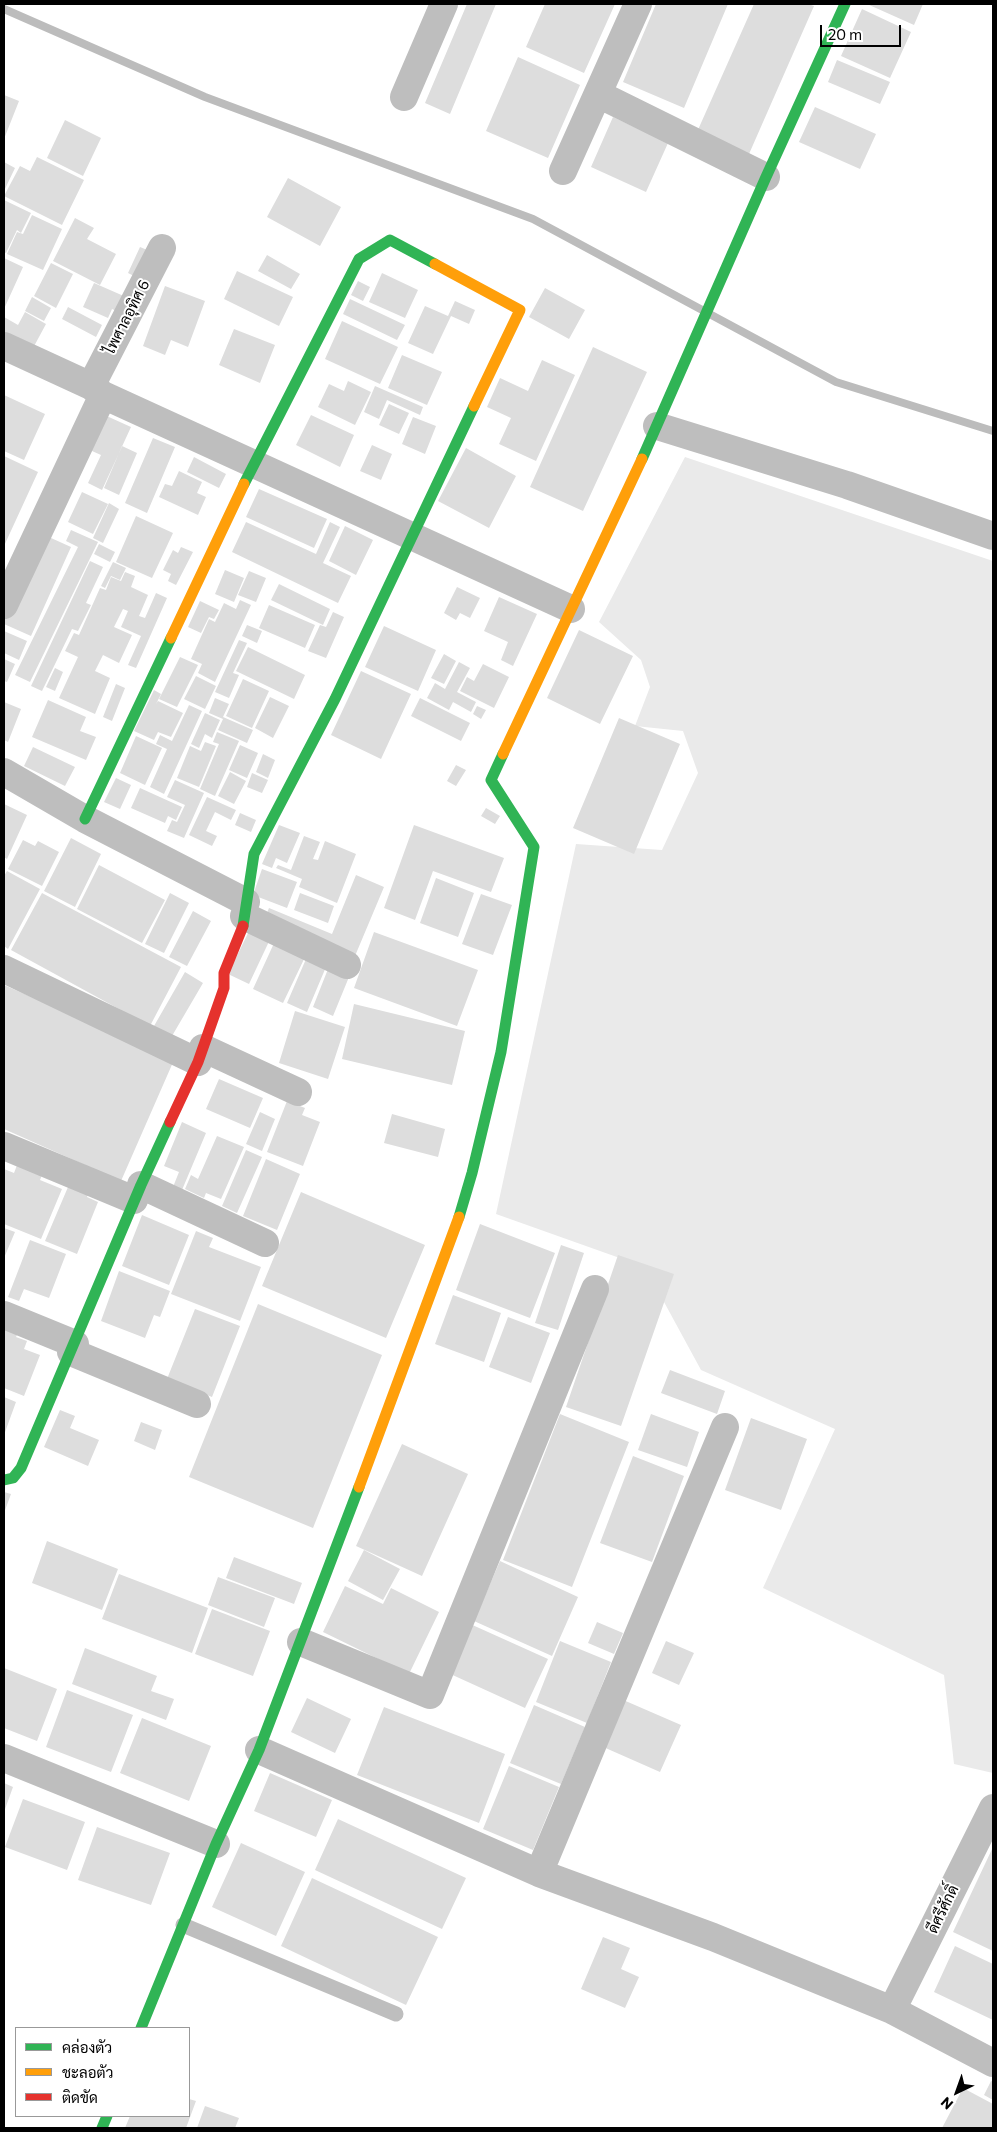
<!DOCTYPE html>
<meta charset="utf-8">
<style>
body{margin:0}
#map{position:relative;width:997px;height:2132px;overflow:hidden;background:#fff;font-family:Commissioner,Sarabun,sans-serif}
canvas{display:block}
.frame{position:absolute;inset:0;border:5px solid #000;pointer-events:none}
.legend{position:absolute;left:15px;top:2027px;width:175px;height:90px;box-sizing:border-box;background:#fff;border:1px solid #999;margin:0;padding:6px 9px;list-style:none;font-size:15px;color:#000}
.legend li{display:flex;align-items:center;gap:10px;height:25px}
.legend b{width:25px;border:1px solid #999}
.north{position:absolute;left:932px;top:2067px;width:50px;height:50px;-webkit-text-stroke:4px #fff;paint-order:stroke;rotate:222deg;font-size:14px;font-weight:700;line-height:20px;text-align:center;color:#000}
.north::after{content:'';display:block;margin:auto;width:18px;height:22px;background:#000;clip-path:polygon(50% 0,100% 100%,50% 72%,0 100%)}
.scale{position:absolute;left:820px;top:25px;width:81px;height:22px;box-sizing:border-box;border:2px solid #000;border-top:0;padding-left:6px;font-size:15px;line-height:18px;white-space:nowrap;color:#000;-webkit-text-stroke:4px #fff;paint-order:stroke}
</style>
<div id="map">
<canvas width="997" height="2132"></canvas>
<div class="frame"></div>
<ul class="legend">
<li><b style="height:6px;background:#30b455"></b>คล่องตัว</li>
<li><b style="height:6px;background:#ff9f0a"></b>ชะลอตัว</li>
<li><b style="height:6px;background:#e5322d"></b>ติดขัด</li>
</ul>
<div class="north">N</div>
<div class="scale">20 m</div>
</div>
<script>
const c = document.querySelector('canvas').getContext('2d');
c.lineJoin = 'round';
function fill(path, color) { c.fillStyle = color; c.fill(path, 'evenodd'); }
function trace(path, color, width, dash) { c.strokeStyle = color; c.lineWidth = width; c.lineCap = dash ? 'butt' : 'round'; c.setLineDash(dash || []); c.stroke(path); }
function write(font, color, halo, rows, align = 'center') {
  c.font = font + ' Commissioner,Sarabun,sans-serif'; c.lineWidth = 4; c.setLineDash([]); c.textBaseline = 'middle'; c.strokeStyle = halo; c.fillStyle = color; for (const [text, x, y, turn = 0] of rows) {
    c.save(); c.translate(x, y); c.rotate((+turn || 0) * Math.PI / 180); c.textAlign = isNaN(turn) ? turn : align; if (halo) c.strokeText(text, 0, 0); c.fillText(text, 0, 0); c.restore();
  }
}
fill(new Path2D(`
 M685,457L993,561V1773L954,1764L944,1675L763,1588L835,1429L701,1370L645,1267L496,1214L576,844L662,850L698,773L683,731L635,726L650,687L641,660L599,622Z`), '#eaeaea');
trace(new Path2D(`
 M4,9L205,97L533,219L836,382L993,431`), '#bcbcbc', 8);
fill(new Path2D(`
 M467,4H496L450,114L425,103Z
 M545,4H615L584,73L526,47Z
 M656,4H728L684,108L623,82Z
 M754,4H808L814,6L749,154L697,132Z
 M867,4H923L914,25Z
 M862,9L911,32L890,78L841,56Z
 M518,57L580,85L548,158L486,131Z
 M837,60L890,82L880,104L828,82Z
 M4,95L19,101L4,139Z
 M815,107L876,134L860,169L799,142Z
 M613,117L668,143L646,192L591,167Z
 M65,120L101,138L83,176L47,158Z
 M37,157L84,180L62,225L4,196L20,166L30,171Z
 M4,162L15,168L4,191Z
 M288,178L341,207L320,246L267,217Z
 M4,200L31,213L21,233L17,230L6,253L4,252Z
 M32,215L62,229L43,270L7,254L17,232L23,234Z
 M75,218L94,228L87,239L116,254L100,285L53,261Z
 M140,247L152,252L140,279L128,273Z
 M267,255L300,274L291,289L258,271Z
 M4,258L23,267L4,309Z
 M51,263L73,274L56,308L34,296Z
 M237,271L293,297L279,326L224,299Z
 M382,273L418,290L405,318L369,302Z
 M358,281L370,287L363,301L351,295Z
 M94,283L126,297L119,312L112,309L108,318L83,307Z
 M165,286L205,301L188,347L171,340L165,355L143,346Z
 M545,288L585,310L569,339L529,317Z
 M32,297L51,308L44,321L25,311Z
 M350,299L405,325L397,340L343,314Z
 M455,301L475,310L469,324L451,316L433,354L408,343L425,306L448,316Z
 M68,307L102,325L96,337L62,319Z
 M25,312L46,324L32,350L4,335V317L18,325Z
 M342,321L398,347L380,384L325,359Z
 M234,329L275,345L260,383L219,365Z
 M593,347L647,372L583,511L530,487Z
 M402,355L442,372L427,405L388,388Z
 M542,360L575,375L536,461L499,444L511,418L487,407L500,378L528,391Z
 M348,381L371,392L355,425L318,407L329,384L344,391Z
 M375,386L423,407L420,415L387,400L379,419L364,412Z
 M4,395L45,414L24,460L4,451Z
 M389,404L409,413L399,434L379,425Z
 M100,413L131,427L102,490L88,483L101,455L83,447Z
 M311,415L354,435L340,467L296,445Z
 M413,417L436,426L425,454L402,444Z
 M153,438L175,447L147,513L125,503Z
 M372,445L392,454L381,480L360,471Z
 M122,446L137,453L119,495L104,488Z
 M466,448L516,476L489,528L438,501Z
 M4,456L38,472L4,546Z
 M194,457L226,474L219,488L187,472Z
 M179,471L202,482L197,493L206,497L198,515L159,497L165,484L172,486Z
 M259,489L327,519L314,548L246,517Z
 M82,492L108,504L93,534L68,522Z
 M109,503L119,509L103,543L93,538Z
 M136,516L173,533L152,578L116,562Z
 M246,522L316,554L330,522L340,527L323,563L351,576L338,603L232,552Z
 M345,526L373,540L356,575L329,561Z
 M71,530L98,542L30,682L15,675L78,547L66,541Z
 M40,533L71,547L31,636L4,624V615Z
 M99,544L115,552L110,562L94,554Z
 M181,547L193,552L176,585L168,581L171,574L163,570L173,550L178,553Z
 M90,561L103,567L86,603L91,605L78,631L72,629L42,691L31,686Z
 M113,562L126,568L120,580L111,576L105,588L101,586Z
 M225,570L244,578L234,602L215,594Z
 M249,571L266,578L256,602L238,595Z
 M125,572L135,576L131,587L148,595L139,616L145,618L156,593L167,598L136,668L128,665L141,636L121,627L128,611L123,609L114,627L132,635L119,663L103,655L95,671L110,678L95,714L59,698L78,657L65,651L74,633L79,635L100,588L106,590L111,577L121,581Z
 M279,584L330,609L323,625L271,600Z
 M457,587L480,598L470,618L460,613L456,620L444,613Z
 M499,597L537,614L513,666L501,660L508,642L484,631Z
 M240,600L251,605L215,682L198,673L202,664L191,659L209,619L215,622L224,603L236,609Z
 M200,601L219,610L214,619L209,617L201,633L188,627Z
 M269,605L315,625L305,648L259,628Z
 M333,612L344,617L326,658L308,651L320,625L326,627Z
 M247,625L262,631L257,643L242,636Z
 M384,626L436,650L418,691L365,667Z
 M579,630L633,656L600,724L547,698Z
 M4,631L27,641L19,660L4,653Z
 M239,640L247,643L233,673L239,675L229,698L215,692Z
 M248,647L305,675L294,699L236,671Z
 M444,654L456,661L444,684L431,678Z
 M180,657L198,665L177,707L159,699Z
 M4,659L15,664L7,682L4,681Z
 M459,662L470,668L457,692L476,702L471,712L453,702L449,710L427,698L435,683L445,689Z
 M483,664L509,677L494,708L460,691L467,677L474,681Z
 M55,668L63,672L55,691L46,687Z
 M361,671L411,694L381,759L331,735Z
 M196,676L216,686L205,709L184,699Z
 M243,679L269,691L252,728L226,716Z
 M116,684L125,688L112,721L103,717Z
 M154,690L161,694L156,704L158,701L183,713L171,737L158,732L154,740L134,731Z
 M270,697L289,706L273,738L255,728Z
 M215,698L229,704L223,717L253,730L247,743L218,730L223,719L209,713Z
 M420,698L470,723L461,741L411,716Z
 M48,700L86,717L80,731L96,737L86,760L32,737Z
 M4,702L21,709L8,742L4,740Z
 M189,705L202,711L164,794L150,787L167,749L156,744L160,735L172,741Z
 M477,706L486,710L481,719L473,714Z
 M205,713L220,720L212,738L205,734L199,748L191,744Z
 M619,718L680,744L634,854L573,828Z
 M217,732L239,741L215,796L200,789L219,744L213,742Z
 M136,736L162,748L145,785L120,773Z
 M205,742L216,746L199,787L177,778L190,746L201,751Z
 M240,745L258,753L247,778L229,770Z
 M33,747L75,767L65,786L24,766Z
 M263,754L275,760L268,778L256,772Z
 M456,765L466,770L456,786L447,781Z
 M230,772L246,781L234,804L218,796Z
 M252,773L268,780L262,793L247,787Z
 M116,778L131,785L120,809L104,802Z
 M175,780L204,793L184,838L167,831L172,820L177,822L185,805L167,797Z
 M140,788L182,807L176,820L168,816L165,823L131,808Z
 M207,797L236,810L231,820L215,812L206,831L217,836L212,846L189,835Z
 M4,804L27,815L7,859L4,857Z
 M486,808L500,816L495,824L481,816Z
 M240,813L256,820L251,832L235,825Z
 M279,825L300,833L287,863L276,858L272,868L262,864Z
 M414,825L504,858L491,892L433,871L415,920L384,908Z
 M304,836L320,842L313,859L318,860L325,841L356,854L337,903L299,887L302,879L276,868L278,865L291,870Z
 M71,838L101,854L75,907L44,891Z
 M23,840L35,846L38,841L59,852L42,886L8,869Z
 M99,865L165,900L142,943L77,909Z
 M262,869L297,882L287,908L253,895Z
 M7,871L40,889L8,949L4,946V876Z
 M356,875L384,887L355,956L265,918L269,908L332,934Z
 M436,878L474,893L458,937L420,923Z
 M42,893L181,967L150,1026L11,950Z
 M170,893L189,903L164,953L145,944Z
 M300,893L334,906L328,923L294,910Z
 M481,894L512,905L493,955L462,944Z
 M193,911L211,921L187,966L169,957Z
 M253,923L273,933L249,984L228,974Z
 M374,932L478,970L457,1026L354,988Z
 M275,941L306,955L283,1003L253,989Z
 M306,959L326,967L307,1012L287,1003Z
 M328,969L349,977L333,1016L313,1007Z
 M185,972L203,983L172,1036L154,1026Z
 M4,985L174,1060L121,1181L4,1129Z
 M354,1004L465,1031L452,1085L342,1059Z
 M295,1011L345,1027L328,1079L279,1063Z
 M219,1079L263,1098L250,1128L206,1109Z
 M287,1101L305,1108L302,1115L320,1122L303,1166L267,1152Z
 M260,1112L275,1119L262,1151L246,1144Z
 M392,1114L445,1129L438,1157L384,1143Z
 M182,1122L206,1133L182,1190L173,1187L179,1172L164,1166Z
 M217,1136L244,1147L221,1199L206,1193L204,1198L185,1189L191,1175L198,1179Z
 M246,1150L262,1157L237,1213L222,1206Z
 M266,1159L300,1174L277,1230L243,1216Z
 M19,1160L44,1170L40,1180L62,1189L41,1239L4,1224V1169L14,1173Z
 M71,1180L91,1188L87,1197L98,1202L77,1254L45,1241Z
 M301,1192L425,1245L386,1338L262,1286Z
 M142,1215L189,1235L169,1285L122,1266Z
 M480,1224L555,1253L530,1318L456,1290Z
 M4,1228L15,1232L4,1258Z
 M196,1231L213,1238L209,1247L261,1267L240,1321L171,1294Z
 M30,1240L66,1254L49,1298L24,1289L19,1301L8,1297Z
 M561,1245L584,1253L558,1330L535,1323Z
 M618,1255L674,1274L621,1426L566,1407Z
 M119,1271L170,1291L160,1317L154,1315L145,1338L101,1321Z
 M453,1295L501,1313L484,1362L435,1344Z
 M258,1304L382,1355L313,1528L189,1477Z
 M195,1309L240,1326L212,1397L167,1379Z
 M508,1317L550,1333L531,1383L489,1367Z
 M4,1322L20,1329L16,1337L27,1341L24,1349L40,1355L24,1396L4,1388Z
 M670,1370L725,1391L717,1414L661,1393Z
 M4,1397L16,1402L4,1435Z
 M60,1410L75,1416L70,1428L99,1440L88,1466L44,1447Z
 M560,1414L629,1442L572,1587L503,1560Z
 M651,1414L699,1432L687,1467L638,1450Z
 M751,1418L807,1439L781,1510L725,1490Z
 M141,1422L162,1430L155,1450L134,1441Z
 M402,1444L468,1474L422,1576L356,1546Z
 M633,1456L684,1476L652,1562L600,1543Z
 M4,1492L11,1494L4,1513Z
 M47,1541L118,1569L102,1610L32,1583Z
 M364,1550L400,1569L383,1600L348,1581Z
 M234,1557L302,1583L294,1604L226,1578Z
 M500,1561L578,1597L552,1656L474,1621Z
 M119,1574L208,1608L192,1653L102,1619Z
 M218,1577L275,1598L264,1627L208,1605Z
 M345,1586L383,1604L391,1588L439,1612L409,1674L323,1632Z
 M212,1609L270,1631L253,1676L195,1654Z
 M597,1622L623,1633L614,1654L588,1643Z
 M468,1623L548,1659L525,1708L446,1672Z
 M560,1641L611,1662L587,1723L536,1702Z
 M666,1641L694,1653L679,1685L652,1673Z
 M85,1648L157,1676L151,1691L174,1699L166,1720L72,1684Z
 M4,1668L57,1689L37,1741L4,1728Z
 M67,1690L133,1715L111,1772L46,1747Z
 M307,1698L351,1719L335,1753L291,1732Z
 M621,1699L681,1725L660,1772L601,1746Z
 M534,1705L585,1727L561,1784L510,1763Z
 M384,1707L505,1754L479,1823L357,1775Z
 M142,1718L211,1746L189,1801L120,1773Z
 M509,1766L559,1787L533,1850L483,1829Z
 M270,1773L332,1800L316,1837L254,1811Z
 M4,1783L13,1787L4,1812Z
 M23,1799L85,1822L67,1870L5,1847Z
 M338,1819L466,1878L442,1929L315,1870Z
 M97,1827L170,1853L151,1905L78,1880Z
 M241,1843L305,1872L276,1936L212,1907Z
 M993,1847V1951L953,1932Z
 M312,1878L438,1937L406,2005L281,1946Z
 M603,1937L630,1948L621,1969L639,1977L625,2008L581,1989Z
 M955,1946L993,1964V2020L934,1992Z
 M991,2081L993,2082V2100L984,2095Z
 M963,2088L993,2104V2125L992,2128H942Z
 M189,2099L196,2101L186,2128H125L130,2116H189Z
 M205,2106L239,2118L235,2128H197Z`), '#ddd');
trace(new Path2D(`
 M183,1925L396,2014`), '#bebebe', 15);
trace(new Path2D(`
 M598,94L766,177
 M404,97L444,4
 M563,171L638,4
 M4,346L91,386L103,395L571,609
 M91,386L162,248
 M657,426L847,485L993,536
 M4,605L103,395
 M4,772L85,819L246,902
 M244,916L347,965
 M4,969L198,1062
 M203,1048L298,1092
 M4,1146L134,1200
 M141,1185L265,1243
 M4,1315L75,1344
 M71,1352L197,1404
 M301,1642L430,1695L595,1289
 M259,1750L539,1873L713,1937L892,2010L993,2063
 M4,1758L216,1844
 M539,1873L725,1427
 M892,2010L993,1808`), '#bebebe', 28);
trace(new Path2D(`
 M642,459L766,177L845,4
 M244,484L359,259L390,240L435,264
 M85,819L171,638
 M243,926L254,854L335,699L474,406
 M459,1217L472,1173L501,1052L534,847L491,780L503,754
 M4,1480L13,1478L21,1468L141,1185L170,1122
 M141,2028L216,1844L259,1750L359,1487
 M102,2128L107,2116`), '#30b455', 11);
trace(new Path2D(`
 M435,264L520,310L474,406
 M171,638L244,484
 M503,754L642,459
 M359,1487L459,1217`), '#ff9f0a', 11);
trace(new Path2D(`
 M170,1122L198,1062L224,988V973L243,926`), '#e5322d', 11);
write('15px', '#000', '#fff', [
 ["ไพศาลอุทิศ 6",127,317,-63],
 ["ดีศรีศักดิ์",943,1909,-64]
]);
</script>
